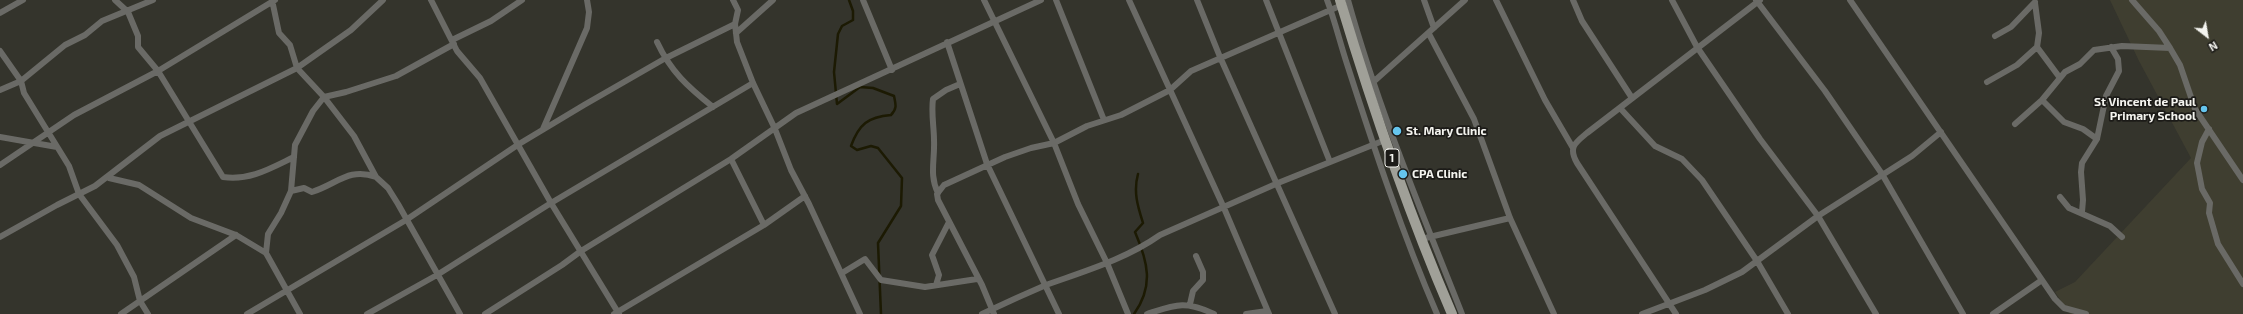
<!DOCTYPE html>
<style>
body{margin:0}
#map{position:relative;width:2243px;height:314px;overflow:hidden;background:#34342c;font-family:"Exo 2",sans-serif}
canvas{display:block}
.north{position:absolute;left:2187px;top:16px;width:40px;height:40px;-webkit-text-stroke:3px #1c1b18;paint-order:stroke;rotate:149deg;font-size:11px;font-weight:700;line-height:16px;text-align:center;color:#f4f4ef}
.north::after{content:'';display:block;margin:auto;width:14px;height:18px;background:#f4f4ef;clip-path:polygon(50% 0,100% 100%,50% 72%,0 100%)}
</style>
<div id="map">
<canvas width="2243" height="314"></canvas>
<div class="north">N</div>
</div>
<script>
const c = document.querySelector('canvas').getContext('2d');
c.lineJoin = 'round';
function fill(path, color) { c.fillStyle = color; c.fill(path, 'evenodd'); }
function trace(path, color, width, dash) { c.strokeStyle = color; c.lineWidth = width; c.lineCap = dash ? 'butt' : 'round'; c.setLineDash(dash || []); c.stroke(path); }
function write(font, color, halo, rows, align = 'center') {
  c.font = font + ' "Exo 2",sans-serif'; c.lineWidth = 3.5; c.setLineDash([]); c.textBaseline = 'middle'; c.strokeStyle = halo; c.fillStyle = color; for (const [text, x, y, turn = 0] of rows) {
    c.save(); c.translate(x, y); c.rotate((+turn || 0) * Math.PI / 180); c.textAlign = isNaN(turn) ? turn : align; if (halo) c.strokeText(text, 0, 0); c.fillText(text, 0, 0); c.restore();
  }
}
fill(new Path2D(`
 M2110,0H2243V314H2070L2055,292L2075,282L2191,158L2139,61Z`), '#3f3e30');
trace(new Path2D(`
 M849,0L853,11V20L842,26L838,34L834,72L837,104L860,87L873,88L894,96C896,105 897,109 891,115C868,117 859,124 851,146L857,150L871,146L878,148L902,178L901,206L878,243L881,314
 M1134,314C1154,286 1148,262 1135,232L1143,223C1138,207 1133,192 1138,174`), '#1c1a03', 2.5);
trace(new Path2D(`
 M115,0L128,12L138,36V47L158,71L223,177C250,181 271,168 294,157
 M272,0L279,33L290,45L297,68L324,97L354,136L376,177L388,188L398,204L460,314
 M431,0L457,51L480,78L551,203L619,314
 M733,0L738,10L735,24L737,42L753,83L775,129L791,170L809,204L860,314
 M863,0L892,70
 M984,0L1054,143L1078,204L1107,263L1128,314
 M1056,0L1104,120
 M1129,0L1224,208L1269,314
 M1197,0L1220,57L1335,314
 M1266,0L1330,162
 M1327,0C1335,21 1340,43 1347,64C1374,148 1402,233 1437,314
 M1348,0C1378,108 1421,210 1462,314
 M1424,0L1434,28
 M1496,0L1545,100L1573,148
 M1573,0L1582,21L1632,98
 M1672,0L1697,47L1760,139L1818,216L1876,314
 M1756,0L1825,91L1882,174L1963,314
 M1850,0L2055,299L2064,308L2086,314
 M2132,0L2159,31L2170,48L2180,65L2195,109L2243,180
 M0,13L23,0
 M736,33L773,0
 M1429,34L1474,119L1510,218L1554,314
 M1995,36L2011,27L2035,2
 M452,40L491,21L522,0
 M657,42C671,72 688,87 713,107
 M947,42L987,164L1059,314
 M2037,47L2060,78
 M0,51L21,81L24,93L69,166L79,194L117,245L134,277L140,301L148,314
 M1987,82L2017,65L2037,47L2039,33L2035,3
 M1371,84L1465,0
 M0,90L21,81L65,45L85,35L102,21L153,0
 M2042,100L2064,122L2083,129L2097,139
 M1620,108L1655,146L1682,159L1702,180L1757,261L1788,314
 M2015,124L2042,100L2065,72L2080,64L2094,50L2122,46L2170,48
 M543,129L587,28L589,12L587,0
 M2209,129L2202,142L2197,163L2202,189L2210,203L2209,213L2218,244L2243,284
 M0,137L57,147
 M731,159L764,225
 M0,165L74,115L158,71L275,0
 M109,178L139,185L191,218L236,235L266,253L300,314
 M291,191L304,188L312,192C337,184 349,167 376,177
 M938,193C929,175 935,160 934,140C934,127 931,113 933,99L946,90L960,84
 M2060,197L2069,208L2110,226L2122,237
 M2082,212L2083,200L2081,172L2082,163L2097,139L2106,96L2119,71L2118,59L2111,47
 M0,237L57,205L95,186L160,136L297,68L351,30L383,0
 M1421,239L1510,218
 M266,253L268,234L281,213L291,191L295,145L313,111L324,97L346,92L396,76L454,44
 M842,273L865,259L881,280L925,287L977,279
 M936,285L939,275L932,255L949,222
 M1190,304L1193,291L1203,280V272L1196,256
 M121,314L236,235
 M247,314L406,220L519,144L584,105L664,59L735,24
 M367,314L437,275L551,203L753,83
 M485,314L562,265L581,251L731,159L796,113L1041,0
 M614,314L764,225L805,196
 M982,314C1003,304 1025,294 1046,285C1085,271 1126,259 1160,235L1278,183L1385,140
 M994,314L982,285L938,200L937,194L944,185L1005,157L1031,148L1054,143L1087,126L1121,115L1170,90L1191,71L1342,5
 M1147,314C1175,305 1185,300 1214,314
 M1246,314L1267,311
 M1642,314L1705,290L1742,272L1818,216L1912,156L1941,132
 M1676,314L1577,163C1568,147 1575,143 1587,133L1760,0
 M1993,314L2042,280`), '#6a6a66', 6);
trace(new Path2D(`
 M1340,0C1372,106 1408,212 1452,314`), '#a0a098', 10);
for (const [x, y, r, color] of [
 [2204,109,4,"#65c5ee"],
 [1397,131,5,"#65c5ee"],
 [1403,174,5,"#65c5ee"]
]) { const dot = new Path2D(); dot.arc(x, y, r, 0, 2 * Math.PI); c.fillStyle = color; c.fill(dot); trace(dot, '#1c1b18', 1.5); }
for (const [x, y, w] of [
 [1392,158,14]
]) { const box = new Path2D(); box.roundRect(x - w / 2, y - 9, w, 18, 3); c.fillStyle = '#1c1b18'; c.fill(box); trace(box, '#f4f4ef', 1); }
write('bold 11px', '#f4f4ef', null, [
 ["1",1392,158]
]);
write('bold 12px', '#f4f4ef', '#1c1b18', [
 ["St Vincent de Paul",2196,102,"right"],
 ["Primary School",2196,116,"right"],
 ["St. Mary Clinic",1406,131],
 ["CPA Clinic",1412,174]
], 'left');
</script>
